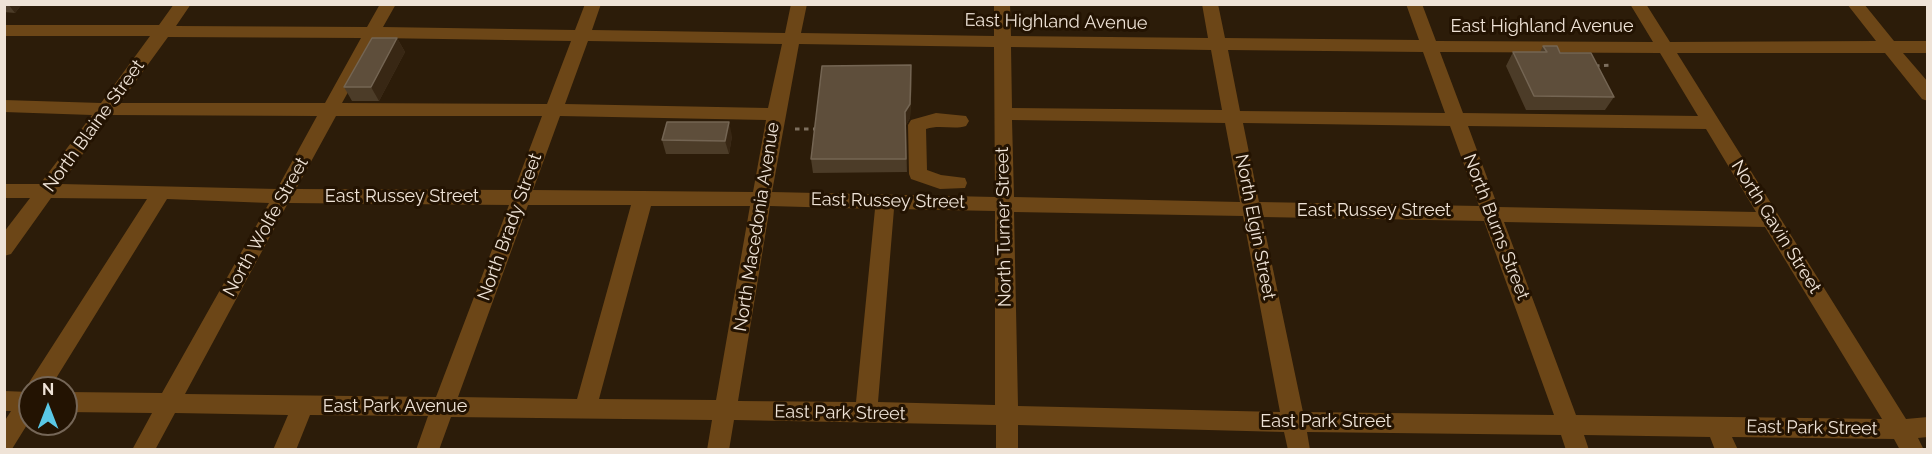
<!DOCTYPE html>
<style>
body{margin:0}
#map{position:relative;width:1932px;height:454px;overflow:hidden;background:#2c1c09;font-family:Raleway,sans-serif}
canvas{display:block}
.frame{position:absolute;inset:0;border:6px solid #efe3d7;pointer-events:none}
.north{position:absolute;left:18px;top:376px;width:60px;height:60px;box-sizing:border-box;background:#231302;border:2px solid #756657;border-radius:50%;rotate:0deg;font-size:16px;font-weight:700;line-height:24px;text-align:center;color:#efe3d7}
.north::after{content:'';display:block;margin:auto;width:21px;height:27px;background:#5ac8e6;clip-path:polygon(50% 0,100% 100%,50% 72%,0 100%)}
</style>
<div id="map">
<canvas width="1932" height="454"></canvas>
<div class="frame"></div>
<div class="north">N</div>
</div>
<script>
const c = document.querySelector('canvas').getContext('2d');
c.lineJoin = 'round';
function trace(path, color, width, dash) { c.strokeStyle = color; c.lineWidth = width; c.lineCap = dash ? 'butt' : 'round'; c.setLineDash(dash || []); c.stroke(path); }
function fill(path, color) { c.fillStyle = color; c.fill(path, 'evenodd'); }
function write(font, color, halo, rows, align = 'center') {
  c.font = font + ' Raleway,sans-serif'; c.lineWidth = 6; c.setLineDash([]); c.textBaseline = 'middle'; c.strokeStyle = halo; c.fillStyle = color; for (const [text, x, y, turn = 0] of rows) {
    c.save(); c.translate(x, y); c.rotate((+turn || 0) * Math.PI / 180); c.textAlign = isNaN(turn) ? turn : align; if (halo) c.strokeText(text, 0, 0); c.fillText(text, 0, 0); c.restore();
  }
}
trace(new Path2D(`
 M1595,66L1612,65
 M795,129H817`), '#7d6f5e', 3, [4.5, 4.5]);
fill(new Path2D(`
 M174,4H191L176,26L367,27L380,4H396L383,27L575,30L585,4H601L592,30L785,33L791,4H807L801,33L994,36V4H1010L1011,36L1208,38L1202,4H1218L1225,38L1419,40L1406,4H1422L1436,41L1653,42L1630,4H1646L1670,42L1876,41L1847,4H1864L1894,41H1928V53H1903L1928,82V101L1922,99L1885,53H1677L1906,419L1928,417V437L1918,438L1924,450H1900L1894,439L1732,437L1738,450H1715L1710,437L1584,435L1589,450H1566L1561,435L1307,432L1310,450H1288L1284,432L1018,425V450H996V425L734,420L729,450H707L712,420L451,417L439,450H416L428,416L310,415L296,450H273L288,415L175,413L155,450H132L152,413L66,412V392L162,393L269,203L167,199L50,388H30V420L12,449L4,450V422L11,411H4V391L29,392L27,388L30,381L147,199L51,198L11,254L4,256V232L30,198H4V184H40L92,115L4,112V100L101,103L150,36H4V25H159ZM168,37L361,38L325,103H120ZM378,38L571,41L547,104L342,103ZM588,41L782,44L768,108L565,104ZM799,44L994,47L995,197L772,192ZM1011,47L1211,50L1222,110L1012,108ZM1228,50L1423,52L1445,113L1240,111ZM1440,52L1660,53L1698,116L1463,113ZM111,115L317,116L277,189L61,184ZM336,116H542L514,190L296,189ZM560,116L766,120L753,192L533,190ZM1012,120L1225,123L1240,202L1014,197ZM1243,123L1450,126L1479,206L1259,202ZM1468,126L1706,129L1756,212L1498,207ZM288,203L509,205L436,397L185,394ZM528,205H631L577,399L458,397ZM651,206H750L716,400L599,399ZM770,206L875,209L856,402L738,401ZM894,209L995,211V405L878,402ZM1014,212L1243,216L1280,412L1018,406ZM1262,217L1484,221L1554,415L1303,412ZM1504,222L1765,227L1882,419L1576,415Z
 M936,113L966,116L969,121L966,126C953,130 940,124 926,129L927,170L941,175L965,178L967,183L965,188L940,189L911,179L909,174L908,125L911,120Z`), '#6c4617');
fill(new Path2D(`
 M4,4H22L15,13L4,12Z
 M397,38L405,52L379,101H352L344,87Z
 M1543,46L1614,97L1605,110H1526L1506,66L1513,52H1540Z
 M912,79L910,118L906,125L907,172L813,173L811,159Z
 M732,136L729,154H666L662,140Z`), '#4c3c28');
fill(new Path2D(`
 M8,4H22L15,13Z
 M397,38L405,52L379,101L371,87Z
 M911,65L912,79L910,118L906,125L907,172L905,112Z
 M729,122L732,136L729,154L725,141Z`), '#382714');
const building = new Path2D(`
 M372,38H397L371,87H344Z
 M1543,46H1557L1560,53H1591L1614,97L1534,96L1513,52H1547Z
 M911,65L910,104L905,112L906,159H811L822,66Z
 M667,122H729L725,141L662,140Z`);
fill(building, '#5e4e3b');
trace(building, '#746553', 1.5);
write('18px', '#efe3d7', '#231302', [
 ["East Highland Avenue",1056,22,1],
 ["East Highland Avenue",1542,27],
 ["North Blaine Street",94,126,-54],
 ["East Russey Street",402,197],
 ["East Russey Street",888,201,1],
 ["East Russey Street",1374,211],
 ["North Wolfe Street",266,227,-61],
 ["North Brady Street",510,227,-70],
 ["North Macedonia Avenue",757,227,-81],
 ["North Turner Street",1004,227,-91],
 ["North Elgin Street",1255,227,79],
 ["North Burns Street",1496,227,69],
 ["North Gavin Street",1776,227,58],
 ["East Park Avenue",395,407],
 ["East Park Street",840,413,1],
 ["East Park Street",1326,422],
 ["East Park Street",1812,428,1]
]);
</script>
